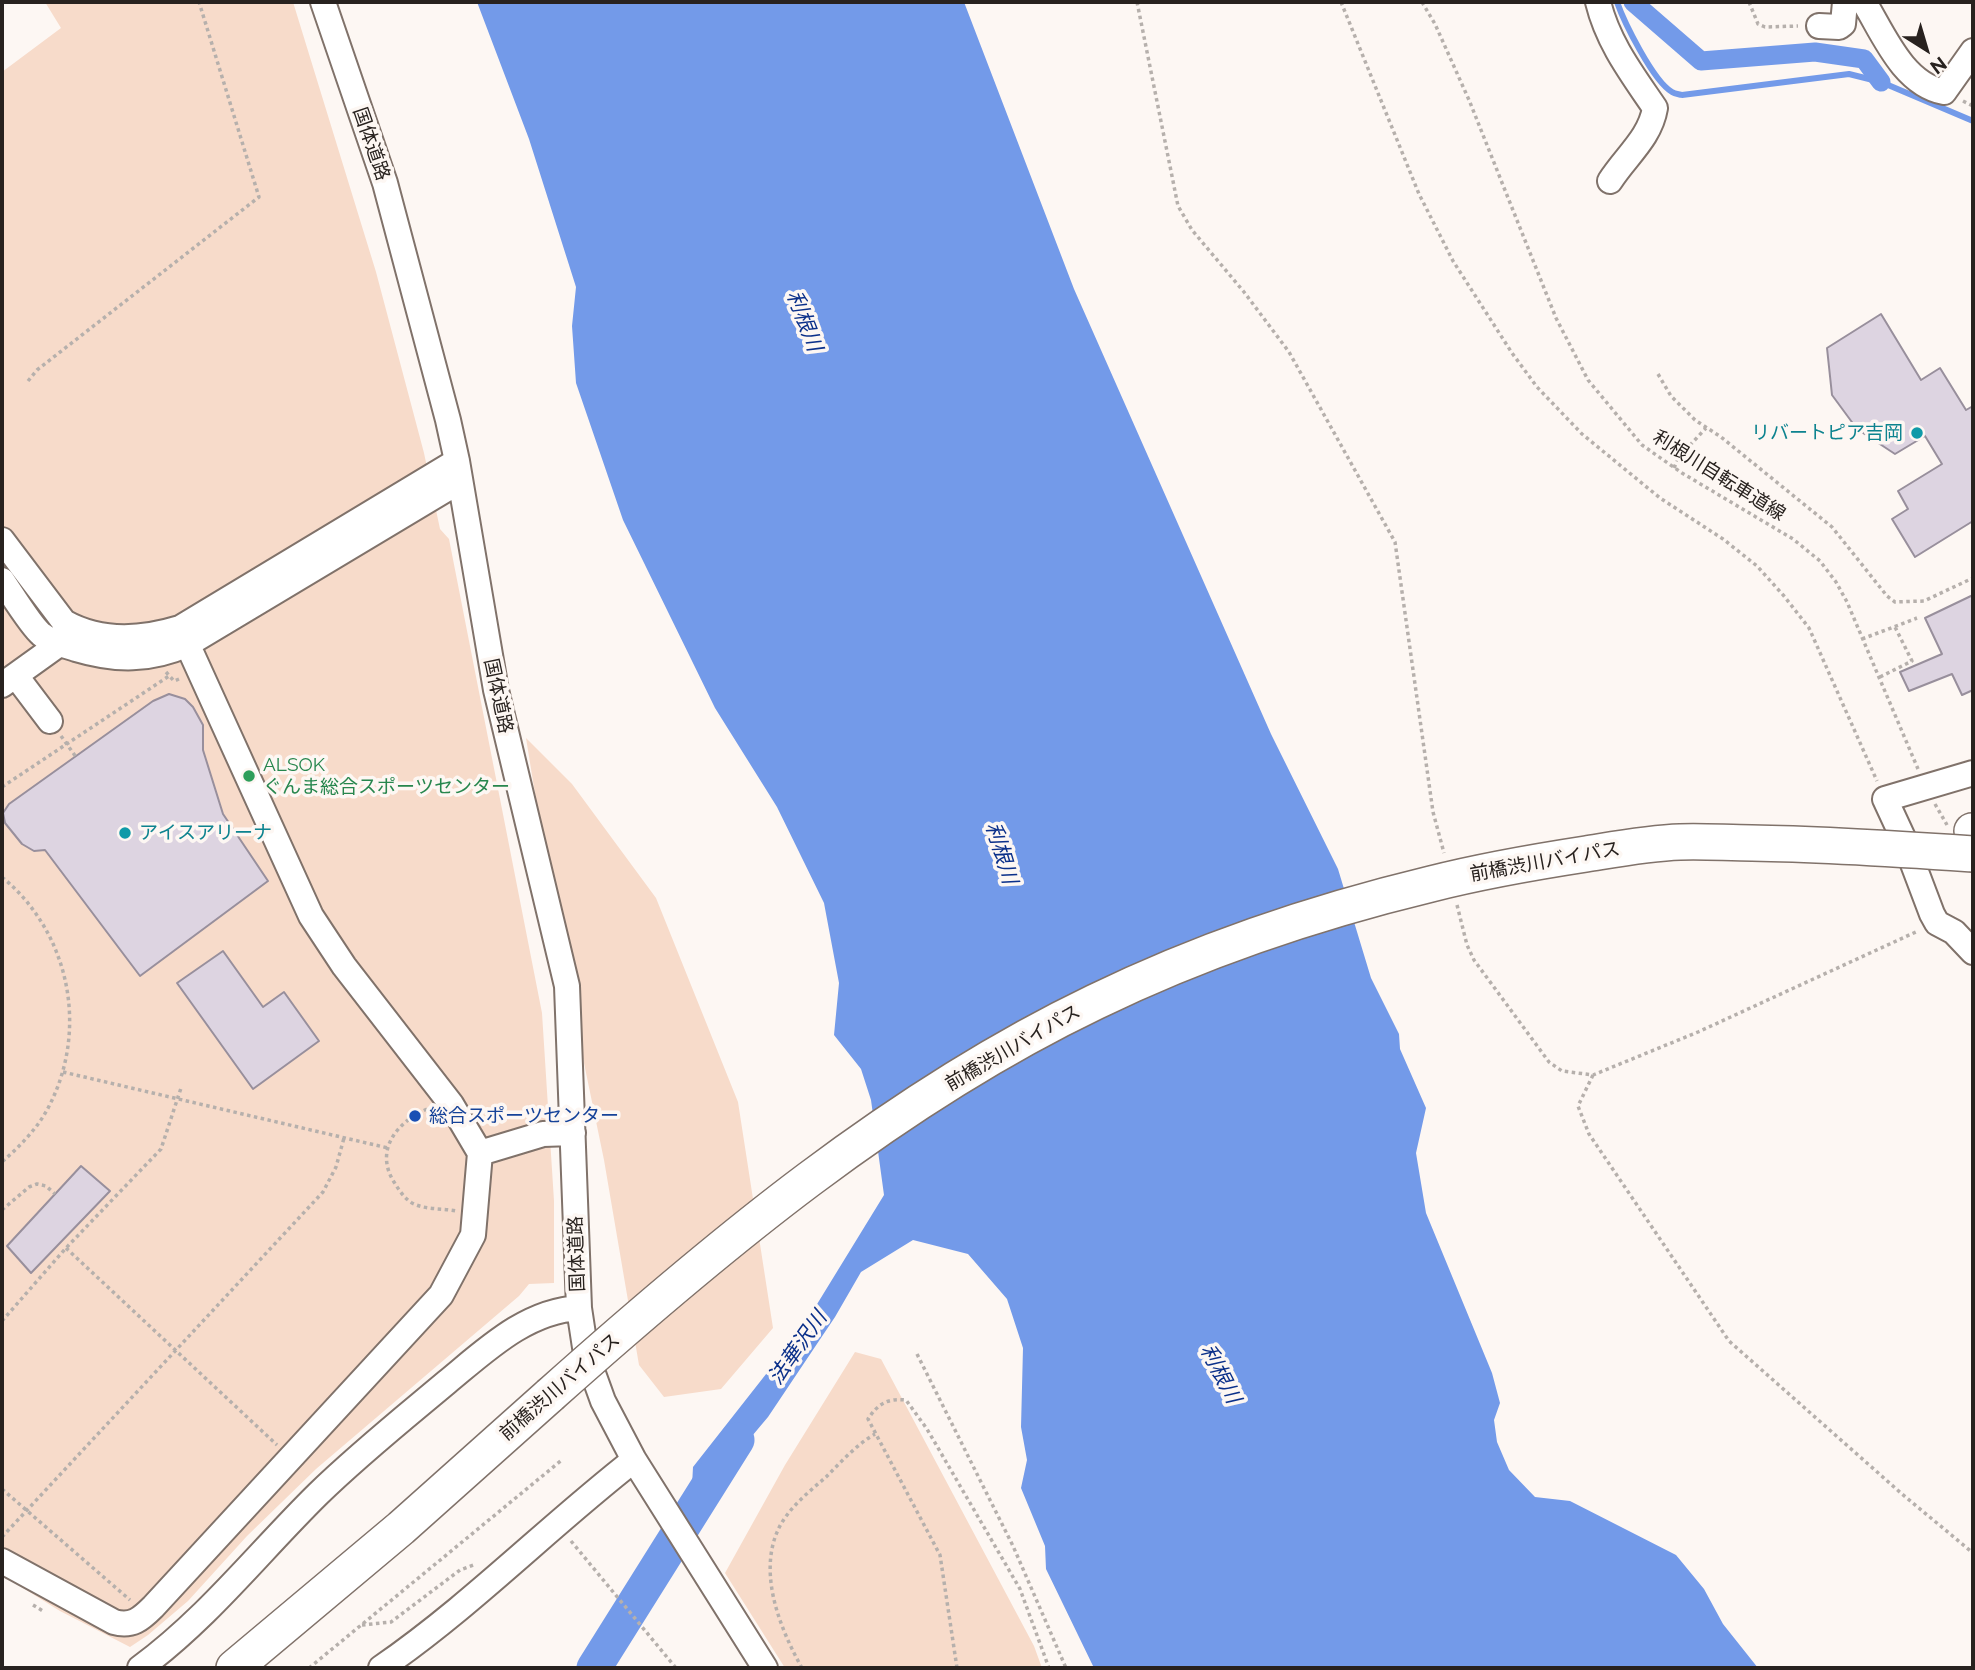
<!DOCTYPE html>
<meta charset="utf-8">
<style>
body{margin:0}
#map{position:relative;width:1975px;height:1670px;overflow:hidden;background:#fdf7f3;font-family:Raleway,sans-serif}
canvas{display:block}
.frame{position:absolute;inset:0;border:4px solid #28221f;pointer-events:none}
.north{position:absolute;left:1891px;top:14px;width:70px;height:70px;-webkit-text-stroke:5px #fdf7f3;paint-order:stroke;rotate:143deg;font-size:19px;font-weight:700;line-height:28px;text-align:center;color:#28221f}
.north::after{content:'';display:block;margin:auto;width:24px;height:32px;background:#28221f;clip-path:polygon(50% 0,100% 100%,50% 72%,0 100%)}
</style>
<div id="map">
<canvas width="1975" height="1670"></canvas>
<div class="frame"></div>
<div class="north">N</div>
</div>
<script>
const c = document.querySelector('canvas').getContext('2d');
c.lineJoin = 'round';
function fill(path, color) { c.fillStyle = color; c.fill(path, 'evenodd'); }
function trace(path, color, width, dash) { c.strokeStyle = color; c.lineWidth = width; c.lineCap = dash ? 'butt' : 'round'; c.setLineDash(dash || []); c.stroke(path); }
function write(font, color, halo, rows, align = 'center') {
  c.font = font + ' Raleway,"Noto Sans JP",sans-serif'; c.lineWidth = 7; c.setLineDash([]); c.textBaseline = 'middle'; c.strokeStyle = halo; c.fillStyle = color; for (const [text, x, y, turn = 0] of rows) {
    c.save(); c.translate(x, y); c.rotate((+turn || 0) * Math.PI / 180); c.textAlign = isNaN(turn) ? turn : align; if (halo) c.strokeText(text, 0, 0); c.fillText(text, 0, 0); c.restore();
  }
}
fill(new Path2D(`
 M45,2H293L376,272L424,453L440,529L449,539L542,1013L554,1201V1283L529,1284L519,1296L316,1469L247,1536L188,1601L148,1635L130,1647L60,1611L2,1575V72L61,28Z
 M526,738L572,784L656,898L738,1102L773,1328L721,1389L664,1397L639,1365L604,1160L559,942Z
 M855,1352L881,1359L1034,1646L1042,1668H785L725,1573L785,1465Z`), '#f7dbca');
fill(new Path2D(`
 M477,2H964L1074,289L1271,734L1338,869L1371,978L1399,1034L1400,1049L1426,1108L1416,1153L1426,1213L1492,1373L1500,1403L1494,1420L1497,1442L1509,1470L1535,1497L1570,1501L1676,1555L1704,1589L1723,1624L1758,1668H1094L1046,1569L1045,1546L1021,1488L1027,1460L1021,1427L1023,1348L1007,1299L968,1254L913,1240L861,1272L835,1317L768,1417L715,1480L692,1486L693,1467L803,1327L884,1195L871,1100L861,1069L834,1035L839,983L824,903L777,807L715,708L623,520L576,383L572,326L576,287L529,139Z`), '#739ae9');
trace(new Path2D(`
 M1617,2C1624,22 1653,81 1672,92C1675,94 1679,94 1682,95L1849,74L1881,82L1973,121`), '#739ae9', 6);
trace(new Path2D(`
 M1633,2L1701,61L1815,52L1864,59L1881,82`), '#739ae9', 19);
trace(new Path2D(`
 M594,1668L737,1440`), '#739ae9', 35);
const building = new Path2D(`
 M1881,314L1921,380L1940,368L1966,410L1973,406V521L1915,557L1892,519L1908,509L1898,491L1942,464L1925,436L1895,454L1857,429L1832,395L1827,348Z
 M1973,595V690L1962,695L1952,674L1909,691L1900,672L1942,654L1925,618Z
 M169,694L185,699L193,707L203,725V750L223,814L268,881L140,976L45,850L34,851L22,844L5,823L3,813L9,804L153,701Z
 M223,951L263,1007L284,992L319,1041L253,1089L177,983Z
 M81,1166L110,1191L31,1273L7,1246Z`);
fill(building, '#ddd4e1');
trace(building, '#988f9c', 2);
const minor = new Path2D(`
 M323,2L385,183L448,420L457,461L496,690L567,986L579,1308L586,1354L603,1401L634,1460L765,1668
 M1598,2C1608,43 1632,74 1655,108C1650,138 1626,156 1610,181
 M1864,2C1884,35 1903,84 1944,92L1973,51
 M1819,26L1839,27L1843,24L1845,2
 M2,540L64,622C101,643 141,640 180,628L457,461
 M2,580C11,593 31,626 41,634C50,642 64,645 76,649C116,661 150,661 188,644L460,481
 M16,676L50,721
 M2,685L69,637
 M1973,773L1885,799L1904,840L1932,914L1937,923L1954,932L1973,952
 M480,1153L543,1134L573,1133
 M2,1561L114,1622C132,1627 141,1619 153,1607L441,1295L473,1235L480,1153L451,1104L344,966L311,916L180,628
 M140,1668C208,1618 259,1552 318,1494C359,1454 404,1418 447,1382C486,1350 526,1311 579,1308
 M381,1668C471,1606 548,1527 634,1460`);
const highway = new Path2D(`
 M1972,831H1973
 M234,1668L401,1528L550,1395`);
trace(minor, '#80726a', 28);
trace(highway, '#80726a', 38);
trace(new Path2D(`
 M1137,2L1178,206L1192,230L1244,292L1289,352L1395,542L1433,812L1444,853
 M1341,2L1419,194L1453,261L1512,353L1537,387L1582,434L1660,498L1723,539L1757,566L1784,596L1809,628L1877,781
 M1422,2L1435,24L1469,100L1556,318L1588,380L1642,445L1682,473L1793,539L1820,561L1836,582L1847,602L1918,769
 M1749,2L1758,24L1765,27L1798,26
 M1963,101L1973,106
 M1658,374L1671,396L1695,420L1721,437L1832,527L1887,596L1895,602L1924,601L1973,578
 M28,381L37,370L259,197L199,2
 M1674,468L1679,457L1706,428
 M1862,639L1917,618
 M166,672L174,681L179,679
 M1880,677L1912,661L1895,627
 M61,736L76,757
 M2,787L169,676
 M1935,804L1947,825
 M2,877C70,933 90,1031 47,1110C36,1130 19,1147 2,1162
 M1457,905L1467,945L1474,960L1549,1062L1562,1071L1593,1075L1698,1032L1918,931
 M63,1072L388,1148
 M1593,1075L1578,1106L1589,1134L1729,1341L1902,1494L1973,1553
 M427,1109C397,1122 374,1150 394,1182C399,1190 404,1198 412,1203C425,1210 441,1208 456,1211
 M2,1210L29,1187L37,1184L46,1186L55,1194
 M66,1248L277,1445
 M2,1321L66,1248L161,1149L181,1088
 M917,1354L1013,1546L1066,1668
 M2,1489L130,1600
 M2,1537L323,1192L336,1167L344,1138
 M571,1541L676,1668
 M33,1605L43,1611
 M362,1625L391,1622L460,1570L476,1564
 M309,1668L563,1459
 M802,1668C779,1627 756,1569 781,1524C792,1505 810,1491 826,1477C841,1462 856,1445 875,1434
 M957,1668L940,1555L868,1419C878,1404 887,1398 906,1400L927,1429L1020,1589L1049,1668`), '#b6b0ac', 3.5, [3.5, 3.5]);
trace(minor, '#fff', 24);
trace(highway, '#fff', 35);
const highwayBridge = new Path2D(`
 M550,1395C716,1247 893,1099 1095,1002C1202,950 1315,912 1431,884C1482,871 1534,862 1586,854C1617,849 1649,843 1680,842C1704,841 1728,843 1752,843C1826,844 1899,849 1973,854`);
trace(highwayBridge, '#80726a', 38, []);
trace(highwayBridge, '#fff', 35);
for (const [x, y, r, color] of [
 [1917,433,7,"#0f9aa8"],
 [249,776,7,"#2e9e5b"],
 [125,833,7,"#0f9aa8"],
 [415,1116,7,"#1a4fb4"]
]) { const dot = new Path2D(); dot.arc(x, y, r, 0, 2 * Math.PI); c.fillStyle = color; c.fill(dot); trace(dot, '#fdf7f3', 2.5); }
write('19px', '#28221f', '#fdf7f3', [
 ["国体道路",371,144,71],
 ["利根川自転車道線",1719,476,32],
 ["国体道路",498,696,78],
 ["前橋渋川バイパス",1545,862,-10],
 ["前橋渋川バイパス",1013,1048,-30],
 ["国体道路",577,1254,-92],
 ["前橋渋川バイパス",560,1387,-41]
]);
write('19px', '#0d838f', '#fdf7f3', [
 ["リバートピア吉岡",1903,433],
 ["アイスアリーナ",139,833,"left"]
], 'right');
write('19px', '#27864d', '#fdf7f3', [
 ["ALSOK",263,765],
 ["ぐんま総合スポーツセンター",263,787]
], 'left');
write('19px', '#164399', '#fdf7f3', [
 ["総合スポーツセンター",429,1116]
], 'left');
write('italic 21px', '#0b308a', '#fdf7f3', [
 ["利根川",804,321,69],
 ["利根川",1001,853,73],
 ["法華沢川",798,1348,-55],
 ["利根川",1220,1374,63]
]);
</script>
